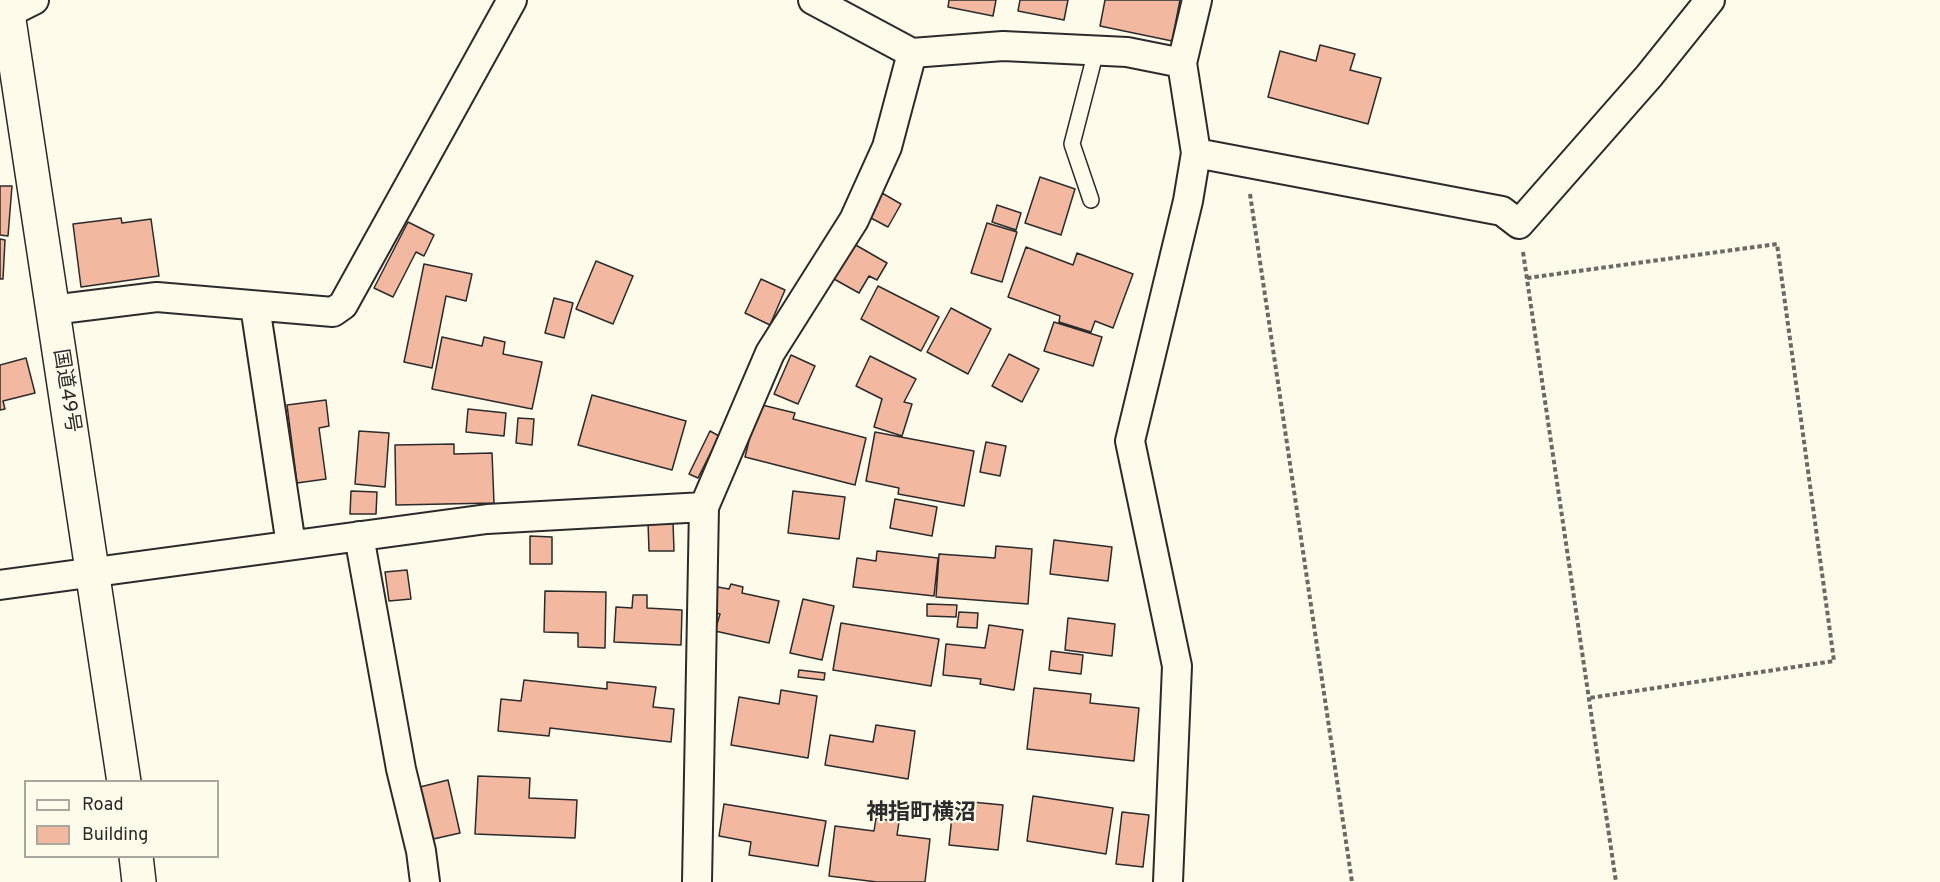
<!DOCTYPE html>
<meta charset="utf-8">
<style>
body{margin:0}
#map{position:relative;width:1940px;height:882px;overflow:hidden;background:#fdfbea;font-family:Overpass,sans-serif}
canvas{display:block}
.legend{position:absolute;left:24px;top:780px;width:195px;height:78px;box-sizing:border-box;background:#fdfbea;border:2px solid #a9a89e;margin:0;padding:8px 10px;list-style:none;font-size:18px;color:#2b2b2b}
.legend li{display:flex;align-items:center;gap:12px;height:30px}
.legend b{width:30px;border:2px solid #a9a89e}
</style>
<div id="map">
<canvas width="1940" height="882"></canvas>
<ul class="legend">
<li><b style="height:8px;background:#fdfbea"></b>Road</li>
<li><b style="height:16px;background:#f2b8a0"></b>Building</li>
</ul>
</div>
<script>
const c = document.querySelector('canvas').getContext('2d');
c.lineJoin = 'round';
function fill(path, color) { c.fillStyle = color; c.fill(path, 'evenodd'); }
function trace(path, color, width, dash) { c.strokeStyle = color; c.lineWidth = width; c.lineCap = dash ? 'butt' : 'round'; c.setLineDash(dash || []); c.stroke(path); }
function write(font, color, halo, rows, align = 'center') {
  c.font = font + ' Overpass,"Noto Sans JP",sans-serif'; c.lineWidth = 4.5; c.setLineDash([]); c.textBaseline = 'middle'; c.strokeStyle = halo; c.fillStyle = color; for (const [text, x, y, turn = 0] of rows) {
    c.save(); c.translate(x, y); c.rotate((+turn || 0) * Math.PI / 180); c.textAlign = isNaN(turn) ? turn : align; if (halo) c.strokeText(text, 0, 0); c.fillText(text, 0, 0); c.restore();
  }
}
const building = new Path2D(`
 M949,0H996L993,16L948,7Z
 M1020,0H1068L1064,20L1018,11Z
 M1105,0H1180L1172,41L1100,26Z
 M1320,45L1355,54L1350,70L1381,78L1368,124L1268,97L1280,51L1316,61Z
 M1040,177L1075,189L1061,235L1025,223Z
 M0,186H12L8,236L0,235Z
 M882,193L901,204L888,227L869,217Z
 M997,205L1021,213L1016,230L992,222Z
 M121,218L122,223L151,219L159,276L81,287L73,224Z
 M408,222L434,235L424,256L416,252L393,297L374,288Z
 M987,223L1017,232L1002,282L971,273Z
 M0,239L5,240L3,279H0Z
 M854,244L887,263L877,280L869,276L859,293L834,279Z
 M1026,247L1073,265L1077,253L1133,274L1113,328L1095,321L1091,332L1059,322L1060,316L1008,297Z
 M596,261L633,276L613,324L576,309Z
 M424,264L472,274L466,301L446,296L432,368L404,362Z
 M761,279L785,290L770,325L745,313Z
 M878,286L939,317L921,351L861,319Z
 M554,298L573,303L564,338L545,333Z
 M951,308L991,329L968,374L927,352Z
 M1054,322L1102,337L1093,366L1044,351Z
 M442,337L482,346L484,337L505,342L503,354L542,362L532,409L432,389Z
 M1009,354L1039,369L1022,402L992,386Z
 M791,355L815,366L798,404L774,394Z
 M870,356L916,379L904,402L912,404L902,436L874,427L882,399L856,386Z
 M26,358L35,393L3,401L5,409L0,410V365Z
 M592,395L686,421L672,470L578,445Z
 M326,400L329,426L319,428L326,479L297,483L287,405Z
 M758,404L795,413L793,419L866,438L855,485L745,457Z
 M468,409L506,413L504,436L466,432Z
 M518,418L534,419L532,445L516,443Z
 M359,431L389,433L385,487L355,484Z
 M710,431L719,436L698,478L689,474Z
 M875,432L974,451L964,506L898,494L899,488L866,481Z
 M986,442L1006,446L1000,476L980,472Z
 M454,444V454L492,453L494,503L396,505L395,445Z
 M351,491L377,492L376,514H350Z
 M793,491L845,497L839,539L788,533Z
 M895,499L937,507L932,536L890,528Z
 M648,522H673L674,551H649Z
 M530,536L552,537V564H530Z
 M1054,540L1112,547L1108,581L1050,574Z
 M996,546L1032,549L1028,604L936,597L939,554L995,558Z
 M877,551L938,558L934,596L853,587L857,558L876,561Z
 M407,570L411,599L389,601L385,572Z
 M731,584L743,587L742,593L779,601L769,643L715,631L720,614L712,612L718,587L729,589Z
 M545,591L606,592L605,648L578,647V633L544,632Z
 M633,595H647V608L682,610L681,645L614,642L616,607L632,608Z
 M803,599L834,606L822,660L790,653Z
 M927,604L957,605L956,617L927,616Z
 M959,612L978,613L977,628L957,627Z
 M1068,618L1115,624L1112,656L1065,650Z
 M841,623L939,639L931,686L833,670Z
 M989,625L1023,630L1014,690L980,684L981,679L943,675L946,644L985,648Z
 M1051,651L1083,655L1081,674L1049,670Z
 M799,670L825,673L824,680L798,677Z
 M524,680L607,689V682L656,687L653,707L674,709L671,742L550,728L549,736L498,731L501,699L521,701Z
 M1034,688L1091,694L1090,703L1139,708L1134,761L1027,749Z
 M781,690L817,696L808,758L731,745L739,697L779,704Z
 M876,725L915,731L908,779L825,765L830,735L873,742Z
 M478,776L530,778L529,798L577,800L575,838L475,834Z
 M448,780L460,833L429,840L416,788Z
 M1033,796L1113,808L1106,854L1027,841Z
 M972,802L1003,805L998,850L949,845L953,806L971,808Z
 M724,804L826,821L818,866L749,855L751,842L719,836Z
 M1122,812L1149,815L1143,867L1116,864Z
 M876,818L899,822L897,835L930,839L925,882H877L829,876L835,826L874,831Z`);
fill(building, '#f2b8a0');
trace(building, '#2b2b2b', 1.5);
const service = new Path2D(`
 M1091,200L1072,144L1096,51`);
const minor = new Path2D(`
 M813,0L912,53L1003,46L1127,52L1182,63
 M8,13L34,0
 M1196,153L1502,211L1519,224L1649,76L1710,0
 M255,306L291,545
 M52,310L157,297L333,312L343,305L512,0
 M359,536L401,769L421,851L425,882
 M0,585L487,519L704,507
 M697,882L704,507L770,353L854,220L887,147L912,53
 M1168,882L1177,666L1130,441L1188,201L1196,153L1182,63L1197,0`);
const trunk = new Path2D(`
 M6,0L124,782
 M136,856L139,882`);
trace(service, '#2b2b2b', 18);
trace(minor, '#2b2b2b', 32);
trace(trunk, '#2b2b2b', 36);
trace(new Path2D(`
 M1250,194L1352,882
 M1523,252L1616,882
 M1527,278L1777,244L1834,661L1589,698`), '#6a6964', 4, [4.5, 3]);
trace(service, '#fdfbea', 15);
trace(minor, '#fdfbea', 28);
trace(trunk, '#fdfbea', 33);
write('20px', '#2b2b2b', '#fdfbea', [
 ["国道49号",65,391,81]
]);
write('bold 22px', '#2b2b2b', '#fdfbea', [
 ["神指町横沼",921,815]
]);
</script>
